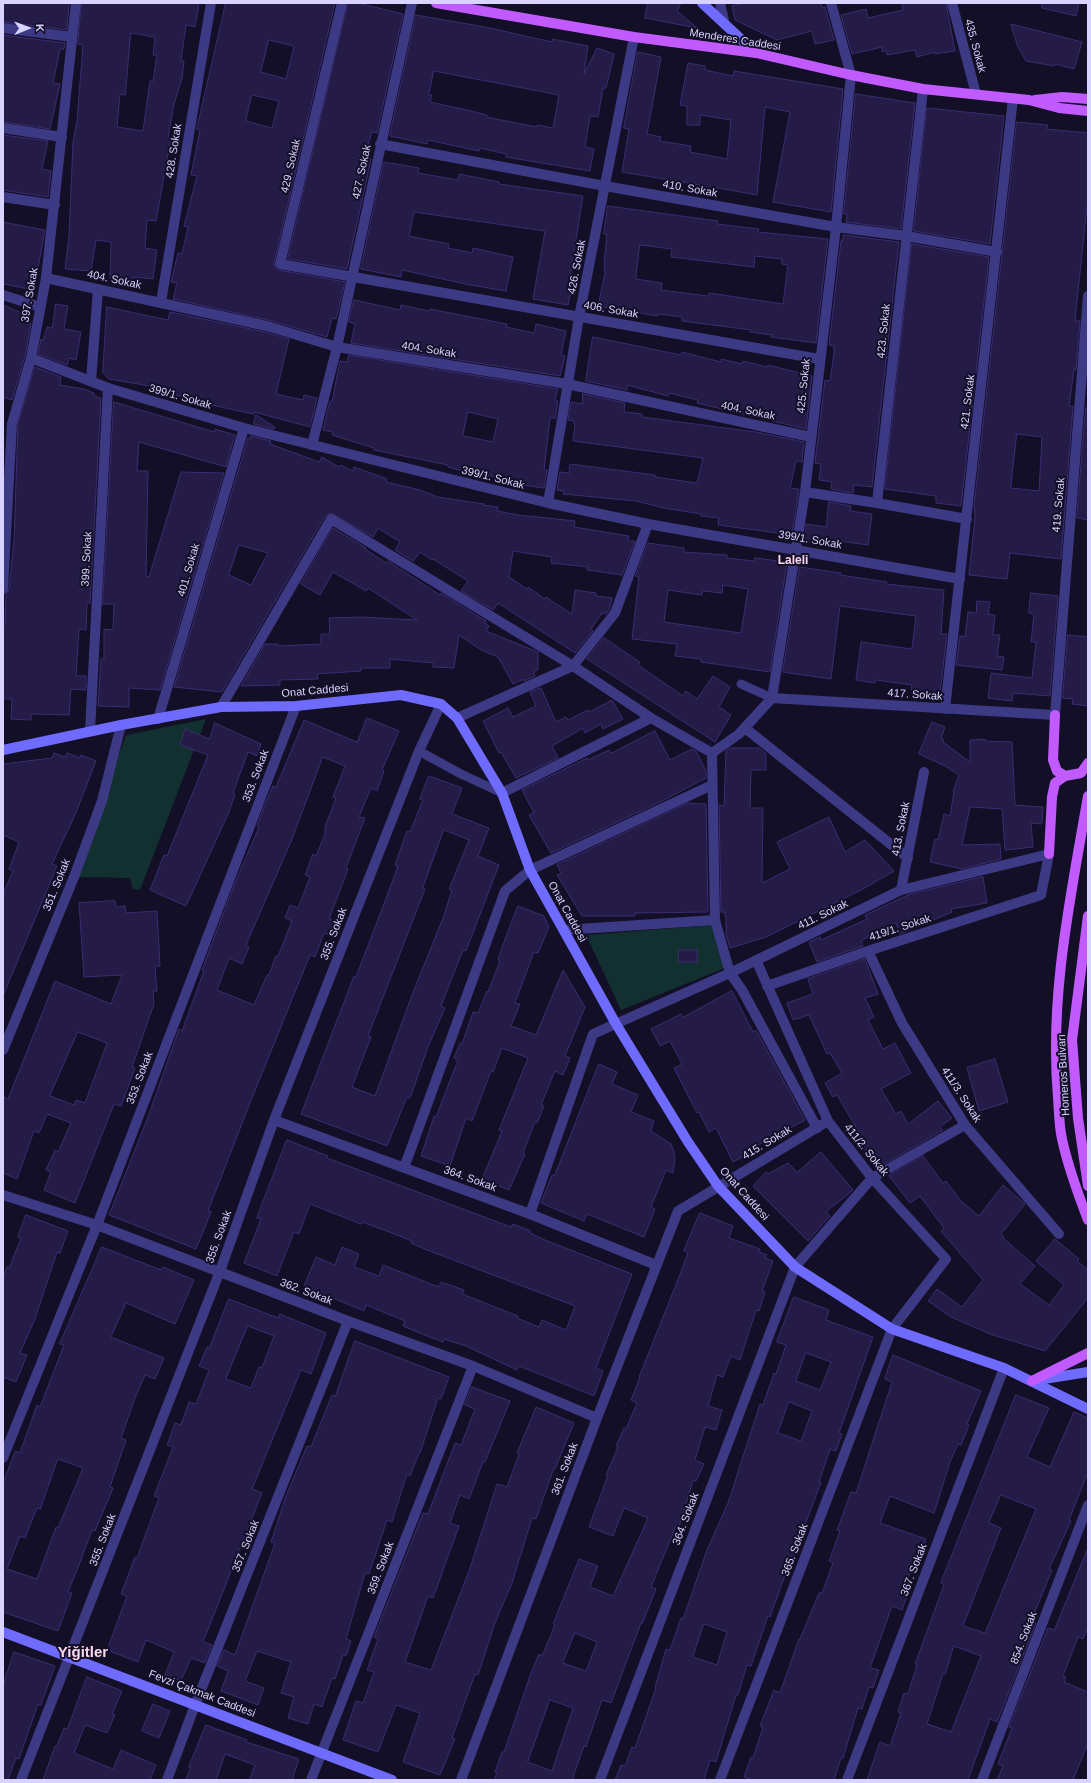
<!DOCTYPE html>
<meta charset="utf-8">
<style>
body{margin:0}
#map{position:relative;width:1091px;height:1783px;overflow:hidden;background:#130f26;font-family:Helvetica,sans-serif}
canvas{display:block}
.frame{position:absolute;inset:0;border:4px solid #d9d4ff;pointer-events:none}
.north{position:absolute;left:8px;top:8px;width:40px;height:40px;-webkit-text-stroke:3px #130f26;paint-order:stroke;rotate:89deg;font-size:11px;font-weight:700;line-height:16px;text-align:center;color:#d9d4ff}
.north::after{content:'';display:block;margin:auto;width:14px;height:18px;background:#d9d4ff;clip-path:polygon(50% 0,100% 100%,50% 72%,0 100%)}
</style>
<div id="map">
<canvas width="1091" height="1783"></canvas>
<div class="frame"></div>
<div class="north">K</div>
</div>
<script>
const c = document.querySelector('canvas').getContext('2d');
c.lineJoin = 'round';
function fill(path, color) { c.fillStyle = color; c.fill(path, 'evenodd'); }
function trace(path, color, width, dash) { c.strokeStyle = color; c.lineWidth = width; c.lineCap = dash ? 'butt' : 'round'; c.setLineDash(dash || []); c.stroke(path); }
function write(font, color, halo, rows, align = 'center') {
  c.font = font + ' Helvetica,sans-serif'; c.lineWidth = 4; c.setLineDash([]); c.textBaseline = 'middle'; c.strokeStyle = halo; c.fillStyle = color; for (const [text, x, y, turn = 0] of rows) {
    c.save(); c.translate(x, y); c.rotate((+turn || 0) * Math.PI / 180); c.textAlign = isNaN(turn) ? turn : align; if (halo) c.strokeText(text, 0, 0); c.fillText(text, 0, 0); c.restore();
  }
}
fill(new Path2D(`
 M206,719L140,890L133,889L130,878L74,877L126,735Z
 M714,925L725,968L621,1010L586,935Z`), '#12302f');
const building = new Path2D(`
 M3,3H69L67,30L3,22Z
 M82,3H199L195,27L186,25L181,61H184L182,79L174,104L168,137L171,138L156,221L147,220L145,248L157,250L153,279L134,277L133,282L110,278L111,242L96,240L91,271L65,269L69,236L73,142L77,121L83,45L78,44ZM131,33L155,37L153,55H157L153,81H150L143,131L117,127L120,94L125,95Z
 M226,3H335L274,263L275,269L279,270L345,282L336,319L332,318L327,337L268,320L173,299L177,283L171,282L178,253L182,254L188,227L184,226L197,176L191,175L200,130L197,129ZM269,40L294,46L286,79L261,72ZM252,95L279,101L272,128L246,121Z
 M348,3H358L403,14L377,133L372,132L364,158L371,159L347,269L288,259Z
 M648,3H681L677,11L697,28L645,18Z
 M746,3H821L822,8L825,7L834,40L815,44L812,31L777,40L735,20L732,6Z
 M902,3H946L955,51L935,54V52L917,57L915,50L887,55L886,50L882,52V47L852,54L841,15L866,9L868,18L903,10Z
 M1042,3H1079L1076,16L1042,8Z
 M416,15L485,27L552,42V39L588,46L584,74L597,48L614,54L606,88H603L598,117L590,116L585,147L594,149L590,171L506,157V154L480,148L479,151L428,140L427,144L390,136ZM434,71L559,95L553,128L537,125V127L486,117L487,115L467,110L430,102L432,95H429Z
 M1011,24L1082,42L1074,69L1055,64L1054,66L1026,61L1018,47Z
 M3,35L65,43L64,49H60L53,83L60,84L50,129L3,122Z
 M638,52L661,57L647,134L661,137L660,141L691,146L690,152L727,159L731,120L700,115V125H687V106L680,105L688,63L705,66V70L733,76L734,71L843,89L831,212L773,202L790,112L765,107L757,195L713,187V190L699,188L700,185L622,172L629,129L624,128Z
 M856,94L915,103L901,229L846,222L847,214H844Z
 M927,108L1004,116L990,244L914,231Z
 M1017,122L1048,125L1047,129L1088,133V196L1075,321H1080L1076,370L1074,369L1069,406H1073L1061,559L1010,553L1007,579L969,575L975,518L974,507ZM1017,434L1042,437L1039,491L1011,488Z
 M3,135L48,141L42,169L51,171L48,197L3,190Z
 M384,162L419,168L418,173L458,180L459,174L499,182V184L583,196L569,283L572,284L568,305L533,299L545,231L414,212L409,236L449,244L448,248L472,253L473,248L513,257L506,291L465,284L402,270L401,277L361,269Z
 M608,206L718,221L717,224L759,229L758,232L828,239L816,343L771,337L772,335L750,332L751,330L682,321V317L658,314V316L598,306L605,273L604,264L607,235L604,234ZM640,245L672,249L671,257L754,267L755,256L782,259V264L788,265L783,304L709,293L708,296L661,290L662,283L636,279Z
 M3,222L45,230L34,290L3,284Z
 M844,235L899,242L872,487L854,485L853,493L831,489L832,482L819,480L821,464L815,463L825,380L830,381L834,353V346L829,345L841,241H842Z
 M912,244L989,257L961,506L936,503V496L885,489Z
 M354,300L400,310L401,305L429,311L430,309L507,324L506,327L534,333L536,324L566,331L561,355L565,356L560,376L351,343L355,324L349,322Z
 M56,304L68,306L64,329L81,332L76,360L69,358L67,365L38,354L41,339L43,341L47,327L52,328Z
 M3,305L24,314L31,324L25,356L12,400L3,397Z
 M107,307L168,320L170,312L265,332L289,339L276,394L303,400L304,395L317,398L310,427L254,412L253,414L207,404L208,402L166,393L167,389L109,379L103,373Z
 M593,337L681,355L682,352L721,362V359L742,364L743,361L767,367L768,365L812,376L806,429L697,403L698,400L669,393L668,396L627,385V390L586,381Z
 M349,355L558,389L555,400L558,401L555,418H550L544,470H547L544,488L508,483L509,479L467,472L448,467V465L374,450V448L332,435L333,432L323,430L330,401L332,402L340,361L347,362ZM468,412L498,419L493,442L463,436Z
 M35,367L61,377L60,385L84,389L94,393V396L101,398L90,603H87L86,630L79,629L76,676H86V690L71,689L69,715L31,714V720L11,719L12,699H3V624H5L6,595L9,589L14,540L18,425Z
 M583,394L625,403L624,412L642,414V417L756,432L804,442L802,462L796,461L790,488L799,489L792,535L718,525L719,518L701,516V514L664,508L636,501L563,494L564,491L557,490L560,472L569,473L570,464L655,475V477L697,483L703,458L573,441L575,424H574V421L568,420L571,402L582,404Z
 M114,402L214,432L215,429L235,435L226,467L139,442L137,471H148L146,576L149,577L181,472L224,473L160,690L129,688V707L98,706L101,659H104V629L113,630L114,604H103Z
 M1086,408H1088V520L1077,518Z
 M256,415L275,427L274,429L254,424Z
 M251,436L271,441L270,444L319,462L322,457L339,467L340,465L353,471L354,467L387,479L386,482L420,490L438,497L484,504L483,505L498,507L497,511L518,515L575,521L574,527L629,536L628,541H635L622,575L587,570L588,567L551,563L552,557L513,551L509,577L527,589L528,587L545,599L546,597L572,614L575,590L596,593V596L612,598L609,610L606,614L602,613L591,629L593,631L575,653L498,603L493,610L461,591L468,581L433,559L432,560L420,552L413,561L395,550L400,542L378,528L373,537L331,513L325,516L222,692L174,687L248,438L250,439ZM239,545L268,553L251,585L229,575Z
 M829,502L851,506L850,511L872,514L868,545L839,541L838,546L805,542L806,524L826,527Z
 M333,528L366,548L365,549L386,563L388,561L440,595L441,593L486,621L484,622L489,626L486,631L538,652V670L534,672L535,676L524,681V679L513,684L498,657L481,650L459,635L454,668L433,667V663L390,659V668H361V671L317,674L318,679L280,680V685L241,686L265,644H278L279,646L321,644V634H330L329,618L360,617L417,620L368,588L366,591L333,572L320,595L301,584Z
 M648,543L684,548V552L727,555V558L754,561L755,558L787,562L770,672L701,662V659L675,656L677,644L632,639L639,577L636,576ZM723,585L748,589L741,633L664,622L668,590L702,595L703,591L722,593Z
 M800,567L841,573L840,575L887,582L886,584L944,590L941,634H947L940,693L911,690L912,685L876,680L875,683L856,680L861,642L912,649L916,616L840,606L831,679L783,672Z
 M1031,593L1058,596L1050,696L1013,693L1012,701L988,698L991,673L1032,678L1036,642H1031L1034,614L1029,613Z
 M977,601L990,602L988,614L995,615L993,635H1000L997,656L1004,657L1002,670L956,665L960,636L965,637L968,612L976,613Z
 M1068,635L1088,637V706L1072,704L1073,699L1063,698Z
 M604,638L640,662L638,665L683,696L686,691L697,699L713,676L730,687L719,707L731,715L715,742L587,659Z
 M541,688L556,722L566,717L568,720L588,710L589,712L612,700L623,719L603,729L601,724L585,733L583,728L552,746L558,758L516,778L501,752L499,753L483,721L508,708L513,717L536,706L530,692Z
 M367,718L399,731L382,770L384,771L377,791L371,788L359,817L365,818L346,868L348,869L329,919L336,921L330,935L324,933L315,957L310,955L250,1103L208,1211L211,1212L196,1249L109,1215L148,1117L179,1029L182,1031L204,971L202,970L234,885L259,827L257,826L264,807L273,786L276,787L304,720L357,742ZM323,757L345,766L333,797L336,798L325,827V834L316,856L313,854L305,875L310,877L298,908L290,905L285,918L292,921L278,956H276L269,975H267L254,1005L217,990L229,958L242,964L249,947L246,945L292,839Z
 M932,722L945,727L941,739L944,740L943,742L970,762V740L985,739V741L1012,742L1015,805L1043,807L1042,824L1031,823L1033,847L1005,850L1002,809L970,807L962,845L1000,844L1001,859L962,869L930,862L935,839L938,840L944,814L950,816L954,792H953L959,775L945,766L919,754Z
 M215,723L261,744L257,756L248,752L233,793L235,794L229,812L186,906L150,890L164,855L167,856L208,755L180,745L185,729L209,739Z
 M655,731L670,760L692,749L696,751L706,771V778L660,802L551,853L529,815L534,813L522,790L587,758L588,760L609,750L611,753Z
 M730,748H759L766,754V770H751L750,808H763L762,883L790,869L777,842L829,817L845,852L865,840L894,871L863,889L766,937L730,948L726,934V916H725V912H721L719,805L724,806L726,751Z
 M54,753L65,757L67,753L80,758L81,755L96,761L75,815L52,864L57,866L3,996V894L13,871L9,869L19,842L3,835V764L52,758Z
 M429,776L462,788L452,814L489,828L478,856L499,865L466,951L463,950L441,1006L445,1008L428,1047L410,1098L407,1097L387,1146L301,1114L354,976L356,977L385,901L398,866L395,865L407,831L410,832L423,800L420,799ZM444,830L469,840L449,889L452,890L443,918L412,995L375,1096L352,1087L371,1037L368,1036L425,889L423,888Z
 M688,803L706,804L708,912L635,913V916H582L557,875L561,873L557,865Z
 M983,877L987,903L951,909L952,912L900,934L896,923L867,936L868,937L861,941L863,946L817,962L809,942L820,937L821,940L867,919L865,915L910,894Z
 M115,901L116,907L125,906L126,913L157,911L160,966H155L157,991H153L154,1004L132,1067L135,1068L121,1106L114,1104L75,1203L44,1190L51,1172L46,1170L55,1150L58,1152L71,1123L47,1114L39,1133L34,1131L17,1179L3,1173V1096L8,1099L55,981L111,1004L122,975L84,977L79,903ZM78,1032L107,1043L85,1103L76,1100L74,1105L50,1096Z
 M518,906L544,916L549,927L538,953L534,952L515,1003L520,1004L511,1026L536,1035L563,970L585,1007L565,1056L570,1058L563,1075L555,1071L541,1105L544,1106L537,1123L535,1122L523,1153L525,1154L509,1190L482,1179L502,1131L499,1130L528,1058L502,1048L493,1072L491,1071L472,1121L466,1118L450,1166L421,1156L434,1116L436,1117L458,1060L454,1058L460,1043L462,1044L473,1012L478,1013L487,991L488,992L500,961L498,960L504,942Z
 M679,950H697V962H679Z
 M865,959L878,994L865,998L874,1017L868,1020L883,1049L895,1043L911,1073L881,1089L896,1114L901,1111L908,1124L938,1101L952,1118L940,1127L943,1130L881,1166L870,1148L864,1151L856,1136L860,1134L837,1095L833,1097L825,1083L842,1073L830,1053L827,1054L809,1015L793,1020L787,1003L813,994L808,979Z
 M732,991L753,1032L756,1030L805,1120L751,1149L752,1152L733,1162L716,1128L709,1132L699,1112L697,1113L674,1068L682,1064L670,1041L660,1046L651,1029L681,1014L683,1017Z
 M995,1059L1008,1102L979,1111L967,1068Z
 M599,1064L617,1072L612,1084L638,1095L631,1112L654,1121L651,1131L671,1144L674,1152L675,1159L673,1173L666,1170L651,1207L655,1209L644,1237L587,1214L584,1221L541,1203L552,1175L554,1176Z
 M287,1140L328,1156L327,1158L511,1227L513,1224L531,1231L530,1233L545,1240L632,1274L596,1368L603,1371L594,1396L519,1366L517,1370L466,1346L444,1339L443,1342L417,1332L403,1326L405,1321L366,1305L364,1311L304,1286L316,1257L335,1265L342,1247L359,1254L354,1267L379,1276L383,1265L439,1287L441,1282L464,1290L462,1294L518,1316L517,1318L539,1327L542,1320L566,1330L575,1306L427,1250L411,1243L412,1241L392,1233L362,1222L361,1224L310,1204L299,1234L294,1232L277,1276L244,1263L261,1219L257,1218Z
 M821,1152L853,1190L826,1212L830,1216L808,1241L753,1186L766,1172L768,1174L788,1163L797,1172Z
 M923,1156L943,1183L946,1181L961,1201L979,1216L1003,1185L1025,1204L1001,1234L1004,1237L1003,1238L1035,1266L1020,1284L1049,1305L1064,1285L1036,1261L1055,1239L1079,1259L1077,1261L1088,1270V1298L1045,1351L990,1334L951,1317L928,1301L937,1289L962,1307L983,1280L941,1231L944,1228L920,1196L910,1203L889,1176Z
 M700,1213L733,1226L729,1238L760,1249L759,1252L767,1255L765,1258L773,1261L762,1291L765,1292L759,1311L756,1310L740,1360L731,1356L723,1377L717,1375L708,1406L722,1410L716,1430L705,1427L695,1460L704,1464L696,1481L693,1480L679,1527L676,1526L651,1587L656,1589L642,1624L641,1623L611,1703L602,1700L586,1747L584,1746L572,1780H494L497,1773L495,1772L502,1752H504L531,1673L539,1654L542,1656L555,1625L553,1624L579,1559L598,1566L590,1587L613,1596L648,1518L624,1508L613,1536L589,1527L608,1475H606L618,1447L616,1446L624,1428L626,1429L637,1403L631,1400L640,1377H639L677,1282L688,1253L684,1251ZM575,1633L597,1642L586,1671L563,1663ZM550,1700L573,1708L552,1771L528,1762Z
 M26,1215L68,1231L60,1253L57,1252L35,1319L20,1353L27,1355L16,1382L3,1377V1279L7,1267L9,1268L21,1238L18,1237Z
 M102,1247L161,1270L163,1267L194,1280L175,1324L126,1303L111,1337L164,1358L155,1379L145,1375L135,1398L121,1438L126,1440L110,1487L113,1488L95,1531L92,1530L79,1565L68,1592L72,1593L58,1631L3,1612V1484L15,1451L20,1453L37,1405L40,1407L64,1345L60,1344ZM58,1459L83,1468L58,1528L56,1527L37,1579L7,1569L20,1536L25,1538L37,1508L40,1509Z
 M794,1297L829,1310L826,1320L873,1337L839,1433L842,1434L836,1451L830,1449L819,1482H821L789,1568L788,1567L770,1617L768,1616L751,1666L747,1665L738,1695H736L716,1762L710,1760L704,1780H615L621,1765L625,1766L632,1747L635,1748L656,1688L655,1687L666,1649L670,1650L681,1618L683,1619L707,1550L728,1503L760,1404L763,1405L774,1373L776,1374L786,1345L777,1342ZM806,1353L831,1362L820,1390L796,1381ZM789,1402L812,1411L801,1441L778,1433ZM704,1624L727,1632L717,1665L693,1657Z
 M229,1299L278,1318L280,1314L326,1333L311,1374L301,1370L252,1489L262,1493L203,1642L212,1645L205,1662V1663L191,1658L181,1681L165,1675L174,1652L146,1640L138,1662L107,1650L127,1596L121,1594L135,1557L137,1558L159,1498L154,1496L173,1447L167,1445L175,1423L181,1425L189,1402L196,1404L209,1370L199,1366L207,1347L209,1348ZM248,1326L274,1336L262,1368L259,1367L251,1388L226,1379Z
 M355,1341L449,1377L441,1399L438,1398L420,1453H419L410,1476L407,1474L392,1522L387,1520L369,1574L365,1573L346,1639L351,1641L346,1656L343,1655L335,1679L332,1678L322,1707L314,1704L308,1724L288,1718L294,1697L281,1693L291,1662L257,1651L245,1681L264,1688L258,1705L221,1691L228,1671L217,1666L224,1650L235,1655L275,1543L271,1542L286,1496L307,1446L311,1447L332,1395L335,1396Z
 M893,1355L981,1391L967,1424L969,1425L961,1445L958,1444L950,1462L934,1513L890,1496L880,1523L926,1539L918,1560L915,1559L903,1592L908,1593L902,1610L892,1606L870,1668L879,1670L873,1688L869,1687L862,1709L858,1708L843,1758H841L834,1780H752L744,1777L751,1757L753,1758L763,1727L760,1726L774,1690L780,1693L799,1639H800L819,1593H822L833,1563L829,1561L840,1531L837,1530L851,1492L856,1493L892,1382L885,1379Z
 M472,1387L510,1401L485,1462H483L469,1499L460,1495L450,1523L459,1526L433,1598L428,1596L405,1662L431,1670L470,1568L497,1484L507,1487L519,1454L517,1453L536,1407L574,1423L555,1469L554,1468L536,1519L532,1518L512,1583L495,1623L478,1675L475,1674L452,1738L455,1739L440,1775L403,1762L420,1713L396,1705L378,1752L343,1740L356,1701L363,1703L374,1672L367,1670L378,1639L374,1637L423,1513L428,1514L455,1443L461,1445L475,1409L465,1405Z
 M1016,1395L1049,1408L1027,1457L1050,1467L1074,1412L1088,1418V1472L1069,1520L1071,1521L1049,1569L1052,1570L1031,1621L1036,1623L997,1722L990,1719L968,1780H867L880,1742L890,1746L901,1713L898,1712L904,1693L908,1694L917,1665L915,1664L944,1585L941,1583ZM1001,1495L1036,1509L985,1633L963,1626L1001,1528L989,1523ZM954,1646L981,1656L951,1732L927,1724L943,1674H945Z
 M1088,1548V1627L1083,1639L1078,1637L1063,1676L1066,1677L1064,1682L1088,1692V1743L1073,1780H997L1003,1766L998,1764L1012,1728L1009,1727L1048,1628L1054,1630Z
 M14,1652L55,1666L41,1705L38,1704L19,1759L16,1758L8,1780H3V1686Z
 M87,1677L122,1691L112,1714L115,1715L107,1733L85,1725L74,1753L113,1769L121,1750L156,1765L150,1780H43L55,1746H57L64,1728L67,1729Z
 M153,1704L170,1711L159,1738L142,1731Z
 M206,1725L247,1740L246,1742L299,1759L292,1780H249L255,1765L225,1754L216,1780H186L191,1767H189Z`);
fill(building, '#241b47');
trace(building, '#3b2d73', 1);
trace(new Path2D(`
 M741,684L772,698
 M419,751L461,774L502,793`), '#3d3a85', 9);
trace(new Path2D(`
 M342,3L280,264L819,359
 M720,3L725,25
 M952,3L976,94
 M3,28L72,37
 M3,128L62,137
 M380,144L605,186L836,227L906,236L997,252
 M3,197L55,205
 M3,295L40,307
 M161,302L211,3
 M91,381L98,289
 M312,445L337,347L412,3
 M805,492L877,503L923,89
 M877,503L967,519
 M3,589L12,424L31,358L46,278L76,3
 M772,698L1055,715L1088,296
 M772,698L805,492L836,227L851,75L831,3
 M221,707L331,519L573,666L651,718L712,753
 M945,709L1013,98
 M457,718L573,666L615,613L648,524
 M745,728L908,858
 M90,731L108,388
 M712,753L715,920
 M712,753L739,734L772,698
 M502,793L651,718
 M901,890L924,772
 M564,930L715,920L730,973L742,990L817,1128
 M868,951L902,1023L965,1125L1059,1234
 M3,1050L74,877L102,801L121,725
 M274,1120L530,1214L656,1265
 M404,1168L505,891L530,870L712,785
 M3,1195L97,1225L348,1321L473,1366L597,1418
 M530,1214L593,1034L730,973L901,890L1049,854L1041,895L868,951L767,986
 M21,1780L220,1271L274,1120L419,751L441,704
 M167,1780L195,1705L348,1321
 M311,1780L473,1366
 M461,1780L597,1418L678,1211L828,1121
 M600,1780L795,1267L872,1178L965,1125
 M720,1780L892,1329L946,1259L872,1178L828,1121L756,960
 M847,1780L1004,1368
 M982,1780L1088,1505`), '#3d3a85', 10);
trace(new Path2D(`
 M46,278L267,326L337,347L567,384L811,437
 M31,358L108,388L244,428L548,503L648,524L960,579
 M548,503L579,317L634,37
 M158,719L244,428
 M3,1458L97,1225L296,706`), '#3d3a85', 10);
trace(new Path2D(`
 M702,3L756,53
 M3,750L121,725L221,707L296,706L401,695L441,704L457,718L502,793L530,870L616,1024L688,1142L718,1186L795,1267L892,1329L1004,1368L1088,1409
 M1037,1380L1088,1372
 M3,1632L392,1780`), '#6f6bff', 10);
trace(new Path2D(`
 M436,3L634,37L756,53L851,75L923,89L1029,100L1059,108L1088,111
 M1035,100L1062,97L1088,99
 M1055,715L1053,760L1057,771L1065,776L1081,773L1088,763
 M1088,796C1071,895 1049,996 1058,1097C1059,1111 1059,1126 1062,1139C1068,1167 1078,1194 1088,1220
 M1049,854L1052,797L1055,783L1065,776
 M1088,916L1072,1040L1078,1118L1088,1186
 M1032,1381L1088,1353`), '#c25bff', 10);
write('11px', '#d9d4ff', '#130f26', [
 ["Menderes Caddesi",735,40,9],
 ["435. Sokak",975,46,75],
 ["428. Sokak",174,151,-81],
 ["429. Sokak",291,166,-77],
 ["427. Sokak",362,172,-78],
 ["410. Sokak",690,189,10],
 ["426. Sokak",577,267,-79],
 ["404. Sokak",114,280,12],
 ["397. Sokak",30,295,-80],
 ["406. Sokak",611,310,10],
 ["423. Sokak",884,331,-84],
 ["404. Sokak",429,350,9],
 ["425. Sokak",804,386,-84],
 ["399/1. Sokak",180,397,16],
 ["421. Sokak",968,402,-83],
 ["404. Sokak",748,411,12],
 ["399/1. Sokak",493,478,14],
 ["419. Sokak",1059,505,-85],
 ["399/1. Sokak",810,540,10],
 ["399. Sokak",87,559,-87],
 ["401. Sokak",189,570,-74],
 ["Onat Caddesi",315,691,-5],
 ["417. Sokak",915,695,4],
 ["353. Sokak",256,776,-69],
 ["413. Sokak",901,829,-79],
 ["351. Sokak",57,885,-68],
 ["Onat Caddesi",567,912,61],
 ["411. Sokak",823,915,-26],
 ["419/1. Sokak",900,928,-18],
 ["355. Sokak",334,934,-69],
 ["Homeros Bulvarı",1064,1075,-93],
 ["353. Sokak",140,1078,-69],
 ["411/3. Sokak",961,1095,57],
 ["415. Sokak",767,1143,-31],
 ["411/2. Sokak",866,1150,51],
 ["364. Sokak",470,1179,20],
 ["Onat Caddesi",744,1194,48],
 ["355. Sokak",219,1237,-70],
 ["362. Sokak",306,1292,21],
 ["361. Sokak",565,1469,-69],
 ["364. Sokak",686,1519,-69],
 ["355. Sokak",103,1540,-69],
 ["357. Sokak",246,1546,-68],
 ["365. Sokak",795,1550,-69],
 ["359. Sokak",381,1568,-69],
 ["367. Sokak",914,1570,-69],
 ["854. Sokak",1024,1638,-69],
 ["Fevzi Çakmak Caddesi",202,1694,21]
]);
write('bold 12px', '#ffd6f0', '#130f26', [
 ["Laleli",793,561]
]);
write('bold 15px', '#ffd6f0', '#130f26', [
 ["Yiğitler",83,1653]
]);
</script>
